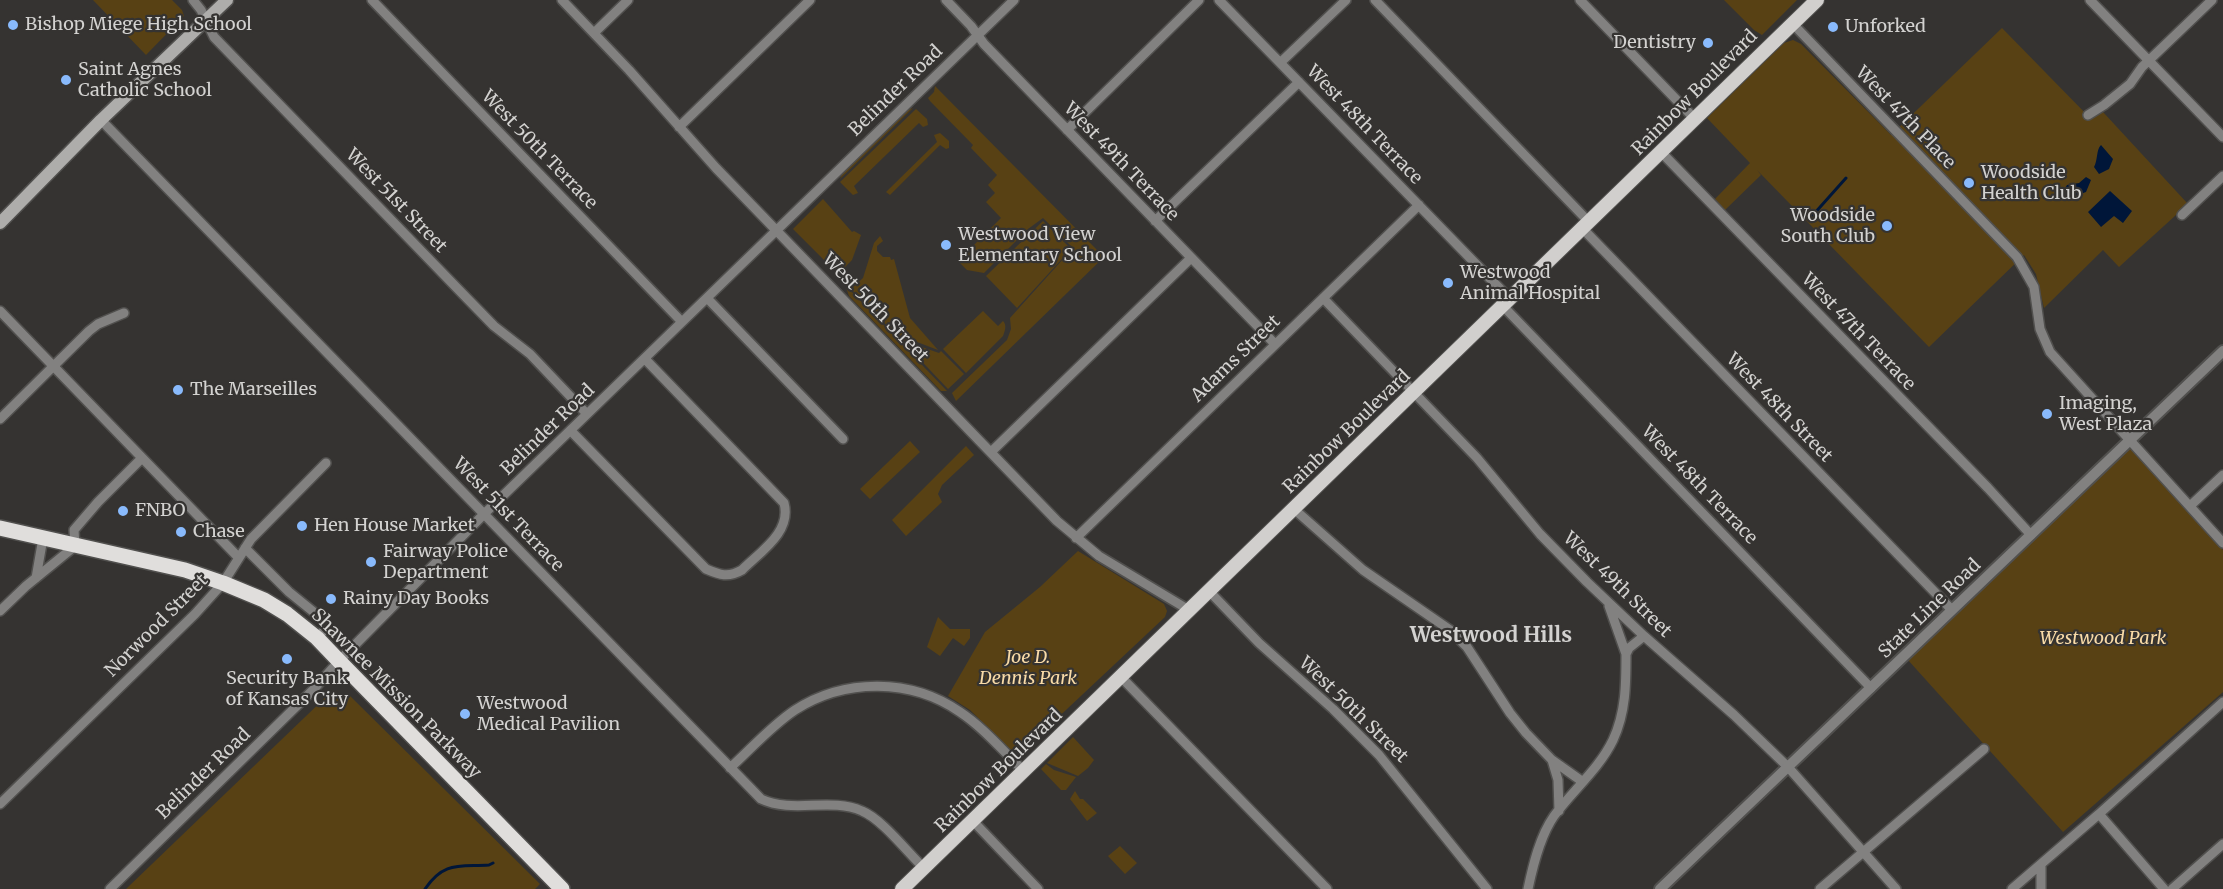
<!DOCTYPE html>
<style>
body{margin:0}
canvas{display:block;background:#353331}
</style>
<canvas width="2223" height="889"></canvas>
<script>
const c = document.querySelector('canvas').getContext('2d');
c.lineJoin = 'round';
function fill(path, color) { c.fillStyle = color; c.fill(path, 'evenodd'); }
function trace(path, color, width, dash) { c.strokeStyle = color; c.lineWidth = width; c.lineCap = dash ? 'butt' : 'round'; c.setLineDash(dash || []); c.stroke(path); }
function write(font, color, halo, rows, align = 'center') {
  c.font = font + ' Merriweather,serif'; c.lineWidth = 4.5; c.setLineDash([]); c.textBaseline = 'middle'; c.strokeStyle = halo; c.fillStyle = color; for (const [text, x, y, turn = 0] of rows) {
    c.save(); c.translate(x, y); c.rotate((+turn || 0) * Math.PI / 180); c.textAlign = isNaN(turn) ? turn : align; if (halo) c.strokeText(text, 0, 0); c.fillText(text, 0, 0); c.restore();
  }
}
fill(new Path2D(`
 M93,0H172L182,10L184,16L146,55Z
 M1724,0H1797L1762,35L1754,30Z
 M2002,28L2090,118L2103,112L2188,204L2119,267L2103,250L2044,308L2036,274L2024,255L1929,347L1757,170L1761,175L1725,210L1715,199L1750,163L1707,118L1784,43L1793,40L1801,44L1891,135Z
 M935,86L1104,257L956,401L952,393L1007,340L1011,329L1010,318L1073,248L1043,218L1028,229L984,273L967,270L958,261L1001,218L986,202L995,193L988,185L997,175L971,148L973,145L930,101L928,98L934,92Z
 M913,108L842,177L840,179L843,172L905,111Z
 M916,109L927,119L928,125L923,127L919,123L854,186L858,193L853,195L840,182Z
 M940,133L949,141V148L946,149L940,145L890,195L886,192L937,142L934,135Z
 M823,199L852,232L854,231L861,235L852,260L838,274L793,229Z
 M1043,221L1071,249L1017,308L986,276Z
 M880,236L883,241L877,246V251L883,257H890L891,260L894,259L910,318L938,350L917,342L908,347L851,289L863,278L874,243Z
 M846,287L849,289L947,391H941L849,296Z
 M983,311L998,326L1003,321C1007,325 1005,331 1003,336L966,373L943,349Z
 M916,345L939,353L941,351L964,374L948,389L910,349Z
 M910,441L920,452L870,499L860,489Z
 M966,446L974,455L942,485L938,494L942,502L906,536L892,520Z
 M2129,449H2132L2223,550V692L2063,832L1908,660Z
 M1078,551L1164,604L1167,611L1165,617L1017,756L970,710L948,696L985,632L1040,587Z
 M938,617L950,629H970V638L964,646L953,638L940,656L927,647Z
 M347,693L540,884L535,889H126L329,694Z
 M1073,737L1094,760L1088,768L1078,776L1047,763Z
 M1046,764L1054,770L1073,776L1076,777L1066,790H1061L1041,769Z
 M1075,791L1080,799H1083L1097,813L1087,821L1070,799Z
 M1120,846L1137,863L1125,874L1108,856Z`), '#584114');
fill(new Path2D(`
 M2101,145L2113,159L2109,169L2099,174L2094,167C2098,160 2096,150 2101,145Z
 M2086,177L2091,180L2086,192L2075,196L2067,195L2064,190L2067,185L2079,183Z
 M2110,191L2132,211L2123,223L2114,216L2101,227L2088,212Z`), '#001639');
trace(new Path2D(`
 M1810,214L1813,215L1846,178
 M425,889C444,861 459,867 489,865L493,863`), '#001639', 3);
const minor = new Path2D(`
 M193,0L201,10L214,37L456,287L494,326L530,354L587,414
 M372,0L682,322
 M562,0L629,70L716,168L1057,521L1099,556L1189,610
 M946,0L971,26L984,44L1275,344
 M1219,0L1510,299
 M1375,0L1589,222
 M1580,0L1695,119
 M2090,0L2223,137
 M1792,23L2017,257L2034,287L2040,329L2050,352L2223,543
 M594,33L628,0
 M1281,62L1346,0
 M2088,115L2104,105L2130,84L2142,67L2212,0
 M101,120L761,799C793,814 830,797 862,811C882,819 908,853 924,868
 M679,127L810,0
 M1067,130L1199,0
 M1661,152L1988,488L2031,535
 M2182,215L2223,176
 M1155,221L1299,82
 M1583,229L1952,610
 M707,298L843,439
 M1323,298L1477,458L1540,534L1587,582L1644,636L1734,715L1788,767L1896,889
 M1503,306L1871,688
 M0,311L239,558
 M0,419L89,331L98,324L124,313
 M571,431L706,569C720,575 728,578 742,570C760,552 792,532 784,503L645,359
 M991,452L1191,258
 M2190,506L2223,475
 M1294,509L1363,570L1450,630L1467,647L1510,713L1526,733L1552,760L1583,782
 M1076,538L1419,205
 M245,548L289,592L321,618L326,628L317,638
 M36,578L43,538
 M1209,591L1259,643L1333,709L1379,755L1487,889
 M1609,606L1626,654
 M0,611L26,586L75,546L74,530L98,502L142,458
 M1121,677L1327,889
 M1552,760L1558,780L1559,811
 M730,768C751,749 771,726 795,710C845,678 911,678 960,712C984,728 1003,751 1024,771
 M0,804L195,614L223,583L251,539L326,463
 M2099,814L2164,889
 M973,821L1038,889
 M2041,864V889
 M110,889L314,689L339,661L484,514L1014,0
 M1528,889C1533,865 1540,836 1554,816C1573,790 1599,769 1613,740C1626,712 1626,684 1626,654L1629,648L1644,636
 M1820,889L1984,749
 M2012,889L2099,814L2223,702
 M2172,889L2223,844`);
const tertiary = new Path2D(`
 M1660,889L2223,351`);
const secondary = new Path2D(`
 M0,223L101,120L227,0`);
const primary = new Path2D(`
 M902,889L1817,0`);
const trunk = new Path2D(`
 M0,528L185,570L223,583L264,600L287,614L317,638L339,661L562,889`);
trace(minor, '#51504e', 12);
trace(tertiary, '#51504e', 14);
trace(secondary, '#51504e', 15);
trace(primary, '#51504e', 16);
trace(trunk, '#51504e', 18);
trace(minor, '#828180', 9);
trace(tertiary, '#828180', 10);
trace(secondary, '#aeadab', 12);
trace(primary, '#d1cfcd', 14);
trace(trunk, '#e0dedc', 15);
for (const [x, y, r, color] of [
 [13,25,6,"#89bafc"],
 [1833,27,6,"#89bafc"],
 [1708,43,6,"#89bafc"],
 [66,80,6,"#89bafc"],
 [1969,183,6,"#89bafc"],
 [1887,226,6,"#89bafc"],
 [946,245,6,"#89bafc"],
 [1448,283,6,"#89bafc"],
 [178,390,6,"#89bafc"],
 [2047,414,6,"#89bafc"],
 [123,511,6,"#89bafc"],
 [302,526,6,"#89bafc"],
 [181,532,6,"#89bafc"],
 [371,562,6,"#89bafc"],
 [331,599,6,"#89bafc"],
 [287,659,6,"#89bafc"],
 [465,714,6,"#89bafc"]
]) { const dot = new Path2D(); dot.arc(x, y, r, 0, 2 * Math.PI); c.fillStyle = color; c.fill(dot); trace(dot, '#353331', 2); }
write('18px', '#d3d2d0', '#353331', [
 ["Bishop Miege High School",25,25],
 ["Unforked",1845,27],
 ["Dentistry",1696,43,"right"],
 ["Saint Agnes",78,70],
 ["Catholic School",78,91],
 ["Woodside",1981,173],
 ["Health Club",1981,194],
 ["Woodside",1875,216,"right"],
 ["South Club",1875,237,"right"],
 ["Westwood View",958,235],
 ["Elementary School",958,256],
 ["Westwood",1460,273],
 ["Animal Hospital",1460,294],
 ["The Marseilles",190,390],
 ["Imaging,",2059,404],
 ["West Plaza",2059,425],
 ["FNBO",135,511],
 ["Hen House Market",314,526],
 ["Chase",193,532],
 ["Fairway Police",383,552],
 ["Department",383,573],
 ["Rainy Day Books",343,599],
 ["Security Bank",287,679,"center"],
 ["of Kansas City",287,700,"center"],
 ["Westwood",477,704],
 ["Medical Pavilion",477,725]
], 'left');
write('18px', '#d3d2d0', '#353331', [
 ["Belinder Road",896,91,-44],
 ["Rainbow Boulevard",1695,93,-45],
 ["West 47th Place",1905,118,46],
 ["West 48th Terrace",1364,125,46],
 ["West 50th Terrace",539,150,46],
 ["West 49th Terrace",1121,162,46],
 ["West 51st Street",396,201,46],
 ["West 50th Street",875,308,46],
 ["West 47th Terrace",1858,332,46],
 ["Adams Street",1236,359,-44],
 ["West 48th Street",1779,408,46],
 ["Belinder Road",548,430,-44],
 ["Rainbow Boulevard",1347,432,-44],
 ["West 48th Terrace",1699,485,46],
 ["West 51st Terrace",508,515,46],
 ["West 49th Street",1617,585,44],
 ["State Line Road",1930,609,-44],
 ["Norwood Street",157,626,-45],
 ["Shawnee Mission Parkway",396,694,45],
 ["West 50th Street",1353,710,44],
 ["Rainbow Boulevard",999,771,-44],
 ["Belinder Road",204,774,-44]
]);
write('italic 18px', '#f9dba7', '#353331', [
 ["Westwood Park",2103,639],
 ["Joe D.",1028,658],
 ["Dennis Park",1028,679]
]);
write('bold 21px', '#d3d2d0', '#353331', [
 ["Westwood Hills",1491,636]
]);
</script>
